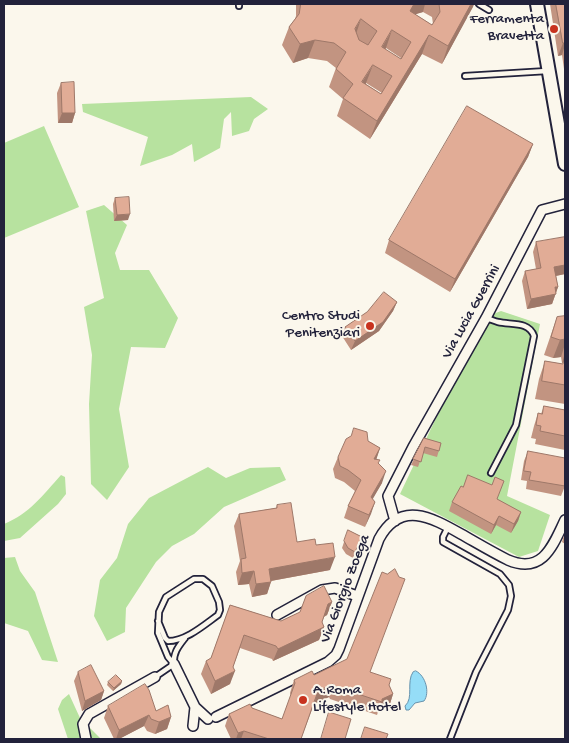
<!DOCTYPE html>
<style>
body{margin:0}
#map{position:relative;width:569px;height:743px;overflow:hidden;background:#fbf7ec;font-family:"Gochi Hand",sans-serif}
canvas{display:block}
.frame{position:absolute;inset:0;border:5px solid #22223b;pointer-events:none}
</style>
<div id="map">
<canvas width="569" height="743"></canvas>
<div class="frame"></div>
</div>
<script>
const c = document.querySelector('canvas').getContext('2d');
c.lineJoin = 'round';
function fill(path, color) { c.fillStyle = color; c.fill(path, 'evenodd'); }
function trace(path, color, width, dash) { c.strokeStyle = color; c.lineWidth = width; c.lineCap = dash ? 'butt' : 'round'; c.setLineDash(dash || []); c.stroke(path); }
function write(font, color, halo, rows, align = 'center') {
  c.font = font + ' "Gochi Hand",sans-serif'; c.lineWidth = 4; c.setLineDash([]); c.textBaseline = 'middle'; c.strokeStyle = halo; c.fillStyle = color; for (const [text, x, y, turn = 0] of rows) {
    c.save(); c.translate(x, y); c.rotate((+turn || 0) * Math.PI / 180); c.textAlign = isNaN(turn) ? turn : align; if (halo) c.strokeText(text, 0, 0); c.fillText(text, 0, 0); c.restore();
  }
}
fill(new Path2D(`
 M251,97L268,109L254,119L249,131L232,136L231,112L224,119L220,148L194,162L192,144L172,155L140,166L148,137L83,112L82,104Z
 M44,126L79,207L4,238V143Z
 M104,205L127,225L115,253L120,270H149L178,318L165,348L131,347L119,409L129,467L107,500L91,484L89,404L92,355L84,307L104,298L86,211Z
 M501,311L540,324L507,496L550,515L538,551L519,557L400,494L437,416L493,314Z
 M208,467L226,478L250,468L280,467L286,480L224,507L194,534L172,546L156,562L126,608L125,632L107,641L94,616L100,580L117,558L128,524L149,498Z
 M61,475L65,477L66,494L58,504L20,538L4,541V524C29,514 43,495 61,475Z
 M15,557L20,571L35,592L58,662L42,660L28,631L4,623V558Z
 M69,694L80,718L101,739H68L58,709L62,700Z`), '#b7e29f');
const water = new Path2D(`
 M416,671C426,676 430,693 424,701L415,703L409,710H406L405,706C414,698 406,682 413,672Z`);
fill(water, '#95ddf7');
trace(water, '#6792ac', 1);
const lane = new Path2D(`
 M239,4V6
 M479,4L489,10
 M465,76L547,71
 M486,318C490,319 494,321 498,322C511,325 529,321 534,336L516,425L491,473
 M448,527L443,537V542L500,574L509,585L511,596L508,610L476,672L450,739
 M158,621L165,638L168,641C186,641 204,625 218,615L220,610L219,602L212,586L203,579H194L166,597L159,612L158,633L168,657L174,664
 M174,664C173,653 178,647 185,638
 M155,677L174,664`);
const street = new Path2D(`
 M395,521L388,496L413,447L486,318L542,210L565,204
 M277,615L322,590L335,588L357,596
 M174,664L195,707L208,719
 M216,717L328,662L336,655L339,649L379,539C400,500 431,517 461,534C477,543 492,552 508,560C543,575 553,545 565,520
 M193,726L195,707
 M86,739L83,724L89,714L155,677`);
const secondary = new Path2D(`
 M537,4L565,164`);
trace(lane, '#22223b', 8);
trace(street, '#22223b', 12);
trace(secondary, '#22223b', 16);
trace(lane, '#fbf7ec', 4.5);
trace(street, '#fbf7ec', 9);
trace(secondary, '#fbf7ec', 12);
fill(new Path2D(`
 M296,4H474L442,64L422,54L370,139L337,116L343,99L329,87L336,68L327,61L308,58L293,63L282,45L289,27L295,19L296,16ZM423,12L432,17L433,24L432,25L415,14ZM386,48L401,58V59L385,49ZM366,83L382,93L381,94L366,84Z
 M550,4H565V76L562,55L558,56Z
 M61,83L75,113L72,123H58L57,93Z
 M533,144L528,157L450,292L385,253L389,240Z
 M115,198L128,220L114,221L113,204Z
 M565,237V274L556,276L558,287L552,304L527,309L522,281L525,271L536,269L533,252L536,242Z
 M397,302L393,311L379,331L351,350L342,336L345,327Z
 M565,316V362H564H565V404L535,399L539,379L545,361L563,364V362L562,363L561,357L553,358L544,355L557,317Z
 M544,406L565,410V450L535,444L536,439L531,438L534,426L538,413L541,414Z
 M424,438L441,443L437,457L423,453L418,467L411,465Z
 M368,441L380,448L376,460L378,463L382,483L372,499L375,502L365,527L344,518L348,506L355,491L344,482L335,478L333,469L338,457Z
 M528,451L565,486L561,496L526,489L527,481L521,480L524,461Z
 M497,499L521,512L518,521L511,533L496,525L491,534L449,511L452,502Z
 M277,505L297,542L316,545L330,570L271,581L267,594L252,597L249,584L238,585L236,572L240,561L234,526L239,514L276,508Z
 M348,530L362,537L353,558L346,554L342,548Z
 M565,532V544L562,542Z
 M306,596L332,602L327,615L324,617L322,622L324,627L319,640L273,661L272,659L240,648L233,667L230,684L211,694L201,674L206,661L211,658L230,605L281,621L300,613Z
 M78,672L104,691L101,700L82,711L74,681Z
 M371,672L389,685L393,694L389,707L378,712L377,715L330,699L329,697L314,704L301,739H231L225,726L229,714L252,708L282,719L291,696L290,693L294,680L314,675Z
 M122,681L121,684L113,691L107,685L108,682Z
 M108,706L156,711L171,717L167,729L155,734L147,731L144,726L119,739H114L104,718Z`), '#c29481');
fill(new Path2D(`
 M414,4H425L423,12L410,16V11Z
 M471,4H474L473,7L442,64L448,46Z
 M361,19L355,37V29Z
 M392,30L386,48L375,66L382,47Z
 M429,35L422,54L370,139L377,121Z
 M315,40L308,58L293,63L300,44Z
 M563,43H565V45L562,55L558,56Z
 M373,65L366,83L356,100L362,82Z
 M62,113H75L72,123H58Z
 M533,144L528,157L450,292L455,279Z
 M130,214L128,220L114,221L117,215Z
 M565,265V274L550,277L554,267Z
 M555,287H558L552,304L527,309L531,299Z
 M397,302L393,311L379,331L351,350L355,341Z
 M565,339V344L561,357L553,358L560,340Z
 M565,353V362L562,363Z
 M380,448L376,460L374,459Z
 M386,471L382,483L367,509L371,497Z
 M375,502L371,514L365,527L369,515Z
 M521,512L518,521L511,533L514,524Z
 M499,516L496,525L491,534L494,525Z
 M335,557L330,570L265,582L269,569Z
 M254,571L249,584L238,585L242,573Z
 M271,582L267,594L252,597L256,584Z
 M332,602L327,615L323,617L328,604Z
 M324,627L319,640L273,661L278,649Z
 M235,671L230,684L211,694L215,681Z
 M122,681L121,684L113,691L114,688Z
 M333,684L329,697L314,704L318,691Z
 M104,691L101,700L82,711L85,701Z
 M393,694L389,707L378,712L382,699Z
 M149,715L144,726L119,739H116L119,730Z
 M171,717L167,729L155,734L159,722Z
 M244,731L241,739H236L238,733Z`), '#9e7869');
const building = new Path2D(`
 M301,4H414L410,11L432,25L440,12L439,4H471L448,46L429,35L377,121L343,98L353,84L336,69L346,52L334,43L315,40L300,44L289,27L299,14ZM361,19L377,31L368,45L359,40L355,29ZM392,30L411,42L401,59L382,47ZM373,65L392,76L381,94L362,82Z
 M556,4H565V43H563Z
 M74,82L75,113H62L61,83Z
 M467,106L533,144L455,279L389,240Z
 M129,197L130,214L117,215L115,198Z
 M565,237V265L554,267L558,287H555L556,294L531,299L525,271L541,268L536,242Z
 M384,292L397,302L383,322L355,341L345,327L367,312Z
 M565,316V339L560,340L551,337L557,317Z
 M545,361L563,364V362H565V385L542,381Z
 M544,406L565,410V436L540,431L541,426L536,425L538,413L542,414Z
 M354,428L367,432L368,441L380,448L374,459L380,460L378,463L386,471L371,497L375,502L369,515L348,506L361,480L348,470L340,466L338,457L346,439L351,436Z
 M424,438L441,443L439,451L425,447L421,462L413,459Z
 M528,451L565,458V486L529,480L531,472L524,471Z
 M468,475L492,485L495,477L504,481L497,499L521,512L514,524L499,516L494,525L452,502L461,486L463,487Z
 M291,503L297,542L315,539L316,545L333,543L335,557L269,569L271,582L256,584L254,571L242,573L241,559L246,558L239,514L277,508V505Z
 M348,530L362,537L355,552L348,548L344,541Z
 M395,569L399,577L405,579L370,672L391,679L389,685L393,694L382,699V702L334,686L333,684L318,691L301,739H269L244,731L238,733L229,714L250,704L252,708L282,719L295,683L294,680L312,671L314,675L347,659L382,572L387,574Z
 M324,586L332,602L328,604L322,622L324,627L278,649L276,646L244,635L233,667L235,671L215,681L206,661L211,658L230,605L281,621L300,612L306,596Z
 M91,665L104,691L85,701L78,672Z
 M116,675L122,681L114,688L108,682Z
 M145,684L149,690L156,711L168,705L171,717L159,722L151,719L149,715L119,730L108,706Z
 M329,712L351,719L345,739H321Z
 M365,727L388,734L386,739H361Z`);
fill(building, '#e1ac96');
trace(building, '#9e7869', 1);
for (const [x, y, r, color] of [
 [554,29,5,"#c8321e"],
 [370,326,5,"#c8321e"],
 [303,700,5,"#c8321e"]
]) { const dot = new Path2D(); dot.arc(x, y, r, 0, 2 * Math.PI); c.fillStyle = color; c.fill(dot); trace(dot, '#fbf7ec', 2); }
write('15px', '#22223b', '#fbf7ec', [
 ["Ferramenta",544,20],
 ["Bravetta",544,37],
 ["Centro Studi",360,317],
 ["Penitenziari",360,334],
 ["A.Roma",313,691,"left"],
 ["Lifestyle Hotel",313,708,"left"]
], 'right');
write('15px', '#22223b', '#fbf7ec', [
 ["Via Lucia Guerrini",472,312,-61],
 ["Via Giorgio Zoega",346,589,-69]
]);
</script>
